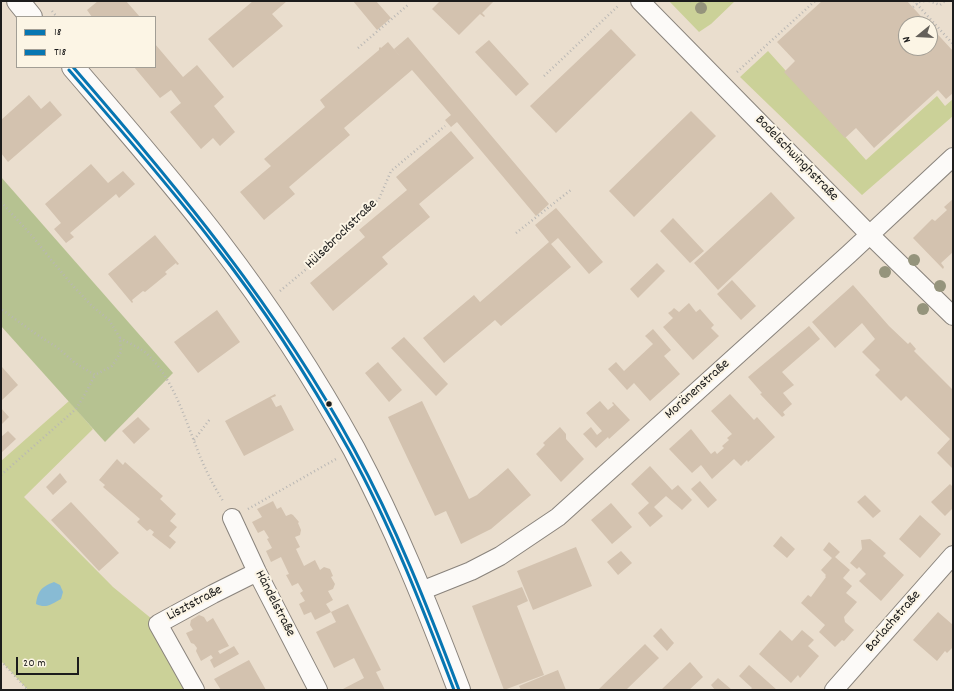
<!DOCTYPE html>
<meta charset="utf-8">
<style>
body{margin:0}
#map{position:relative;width:954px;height:691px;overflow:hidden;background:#eadece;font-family:Dekko,sans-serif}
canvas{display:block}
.frame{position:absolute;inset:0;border:2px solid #1c1c1c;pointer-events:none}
.legend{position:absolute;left:16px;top:16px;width:140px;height:52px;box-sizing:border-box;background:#fcf5e5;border:1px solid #a29e95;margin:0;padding:5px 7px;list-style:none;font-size:12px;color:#1c1c1c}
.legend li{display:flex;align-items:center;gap:8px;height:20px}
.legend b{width:20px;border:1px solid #a29e95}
.north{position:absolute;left:898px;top:16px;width:40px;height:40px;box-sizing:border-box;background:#fcf5e5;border:1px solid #a29e95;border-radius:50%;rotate:252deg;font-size:11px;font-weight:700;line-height:16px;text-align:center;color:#1c1c1c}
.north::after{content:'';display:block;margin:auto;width:14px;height:18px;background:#64605a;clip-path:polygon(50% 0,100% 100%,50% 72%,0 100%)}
.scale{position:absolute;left:16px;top:657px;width:63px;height:18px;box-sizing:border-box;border:2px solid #1c1c1c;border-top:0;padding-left:5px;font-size:12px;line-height:14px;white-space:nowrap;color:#1c1c1c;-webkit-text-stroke:3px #fcf5e5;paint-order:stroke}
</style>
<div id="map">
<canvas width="954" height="691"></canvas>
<div class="frame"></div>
<ul class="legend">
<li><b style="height:5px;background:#0776b2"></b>18</li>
<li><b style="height:5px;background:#0776b2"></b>T18</li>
</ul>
<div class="north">N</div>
<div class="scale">20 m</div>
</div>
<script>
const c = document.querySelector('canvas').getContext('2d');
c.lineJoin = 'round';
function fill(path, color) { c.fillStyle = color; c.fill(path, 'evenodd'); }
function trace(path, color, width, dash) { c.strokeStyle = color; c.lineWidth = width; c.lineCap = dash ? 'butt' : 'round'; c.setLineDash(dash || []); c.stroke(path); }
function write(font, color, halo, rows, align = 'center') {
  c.font = font + ' Dekko,sans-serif'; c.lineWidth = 4; c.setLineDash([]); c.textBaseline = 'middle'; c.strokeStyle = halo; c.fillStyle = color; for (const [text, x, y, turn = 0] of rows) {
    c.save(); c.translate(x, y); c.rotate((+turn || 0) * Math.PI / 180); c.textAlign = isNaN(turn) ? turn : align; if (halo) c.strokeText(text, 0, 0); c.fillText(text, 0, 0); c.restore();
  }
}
fill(new Path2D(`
 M669,1H735L711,24L699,32Z
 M768,51L866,160L937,96L945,106L953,99V116L862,195L740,77Z
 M69,401L93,429L24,497L113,587L158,624L195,690H28L1,661V461Z`), '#cbd198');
fill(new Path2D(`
 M1,177L173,373L105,442L1,326Z`), '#b6c291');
fill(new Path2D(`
 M54,582L60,585L63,592L61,599C52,604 46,609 36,604C38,591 41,587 54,582Z`), '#88bbd4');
fill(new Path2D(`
 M98,1H126L140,17H92L87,10Z
 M253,1H287L272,14L283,26L233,68L208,39Z
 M353,1H376L391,18L377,30Z
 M440,1H494L482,13L485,16L484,17L480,14L459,35L432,9Z
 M822,1H907L928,24H906V48H930V26L953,51V93L946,99L938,90L874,148L856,128L845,138L784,72L795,61L777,42Z
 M611,29L636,55L556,133L530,106Z
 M408,37L549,204L536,216L457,122L451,127L445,120L451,115L412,70L344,128L350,135L289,187L295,194L264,220L240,192L271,166L264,159L325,107L320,100L379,50V48L380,47L381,48L388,42L404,61L394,49Z
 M489,40L529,84L516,96L475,52Z
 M155,44L183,77L197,65L224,97L214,106L235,132L220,146L213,138L201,149L170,112L181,103L171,90L160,98L134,67H155Z
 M29,95L41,109L50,101L62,115L8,162L1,153V120Z
 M691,111L716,136L634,217L609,191Z
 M451,131L474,158L419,204L430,217L382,257L388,264L333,311L310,283L365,237L359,230L407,190L396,177Z
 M91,164L108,183L123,171L135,184L119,198L116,194L70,233L74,237L66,243L54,229L61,223L45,204Z
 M771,192L795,218L718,290L694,263Z
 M953,199V252L941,263L944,267L943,269L913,238L932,219L935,221L947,210L944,207Z
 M556,208L603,262L589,274L558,238L551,244L571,267L501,326L495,320L444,363L423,338L474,295L480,302L549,242L535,225Z
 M673,218L704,251L690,263L660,231Z
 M155,235L179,264L177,265L176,263L165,272L167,274L145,292L143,291L132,300L133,302L132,303L108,274Z
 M657,263L665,271L638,298L630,289Z
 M732,280L756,306L741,320L717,294Z
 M853,285L889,326L908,344L910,342L916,349L914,351L953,390V469L937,453L950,439L906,396L901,401L875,375L880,370L862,352L875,339L862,323L835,348L812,322Z
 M689,303L696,312L700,309L714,325L711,328L719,336L693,360L663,327L673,318L668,313L671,311L674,308L679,312Z
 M217,310L240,342L198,373L174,342Z
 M809,326L820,339L782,372L794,385L783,393L792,404L783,412L785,415L782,417L760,394L762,393L748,377Z
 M653,329L671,350L664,356L680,374L650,401L634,383L627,390L608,369L616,362L624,371L653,344L645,336Z
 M404,337L448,384L436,396L391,348Z
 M378,362L402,390L389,402L365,373Z
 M2,367L18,385L1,401V368Z
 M275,394L276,396L271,398L276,407L281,405L294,430L244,456L225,421Z
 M730,394L754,420L757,417L775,437L748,462L747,460L741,466L734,459L712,479L701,465L692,473L669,449L691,429L711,454L715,451L717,454L724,448L722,446L729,440L727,438L732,434L711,411Z
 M422,401L469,499L477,495L508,468L531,495L491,529L461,544L446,511L435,516L388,417Z
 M600,401L608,410L614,405L612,403L613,402L630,420L609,439L608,437L596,448L583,434L591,427L597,435L602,431L586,413Z
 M1,408L9,417L1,425Z
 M138,417L150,429L134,444L122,431Z
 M560,427L566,434V439L584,459L561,482L536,454L545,445L543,443Z
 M8,431L16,439L1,453V437Z
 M117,459L123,465L125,462L163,496L160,499L176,514L170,521L177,527L169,536L176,542L170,549L152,535L154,532L150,529L147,531L137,522L140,519L103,487L105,485L99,480Z
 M650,466L672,490L678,485L692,500L682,510L666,496L654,507L663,516L650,527L638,513L649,503L631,484Z
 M60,473L67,482L53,495L46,487Z
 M700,481L717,500L708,508L691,489Z
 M950,484L953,487V508L945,516L931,502Z
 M865,495L881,511L873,518L857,502Z
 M273,501L277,509L281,507L286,516L291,514L293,515L299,522L298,523L301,530L300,535L295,537L300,547L296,549L304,566L315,560L320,570L324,567L330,569L333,576L331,577L335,584L333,589L328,591L333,600L326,604L331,612L315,620L311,612L304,615L299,604L305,601L300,593L303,591L298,583L292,586L286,575L289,574L281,557L271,562L266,551L272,548L267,539L269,538L264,530L258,533L252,522L262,517L257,509Z
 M71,502L119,553L99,571L51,520Z
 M611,503L632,527L612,544L591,520Z
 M920,515L941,534L920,558L899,539Z
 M781,536L795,549L787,558L773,546Z
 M870,539L886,553L883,556L904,575L881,601L859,581L866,574L859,567L857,569L850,563L862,549L861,540Z
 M829,542L840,552L835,557L850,570L843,578L852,586L846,593L857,602L844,617L845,622L854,630L844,641L842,640L835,647L819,632L825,625L801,603L808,595L811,597L826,577L825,576L826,575L821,570L832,558L823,550Z
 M576,547L592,586L533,610L517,571Z
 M621,551L632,563L618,575L607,562Z
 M522,587L528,601L517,606L544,675L504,690L472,606Z
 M348,604L381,670L376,672L385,690H341L364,678L354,658L334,668L316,632L336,622L331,612Z
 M938,612L953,625V647L947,653L945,651L937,661L913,640Z
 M199,615L204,617L207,622L213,618L229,646L218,651L220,654L234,646L239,654L214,668L210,660L213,658L211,655L201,661L196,651L197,648L194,644L191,643L186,633L193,630L190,625L191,620Z
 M661,628L674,643L667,651L653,636Z
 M780,630L792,641L802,630L814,640L808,646L819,656L800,678L798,675L791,683L759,654Z
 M645,644L659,658L626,690H598Z
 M249,660L266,690H221L214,679Z
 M690,662L703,677L689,690H661Z
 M749,665L777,690H750L752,688L739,676Z
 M558,670L566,690H521L519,686Z
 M718,678L732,690H715L711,685Z`), '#d3c2af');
const minor = new Path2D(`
 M640,1L870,235L953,316
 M232,518L257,572L318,690
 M421,591L471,571L500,556L558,517L849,254L953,157
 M195,690L158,624L213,594L257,572
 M834,690L953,555`);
const tertiary = new Path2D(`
 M18,1L31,17
 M73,67C122,124 172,181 218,241C267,305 315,378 354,449C395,526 428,608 459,690`);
trace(minor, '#89837c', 20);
trace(tertiary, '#89837c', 24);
trace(new Path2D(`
 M691,1L692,2
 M914,1L953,44
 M929,1L940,5L945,1
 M913,7L919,2L925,1
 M52,11L57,17
 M358,48L409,4
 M737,72L815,1
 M544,76L618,6
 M1,202L33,237L53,262L73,286L92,306L109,320L120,338L121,352L112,366L95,375L75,363L58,348L36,334L1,309
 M516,233L572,189
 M280,291L334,246L352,222L379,199L391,171L445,126
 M120,338C128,343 139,347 146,353C175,379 187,426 202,461C208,475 215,488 223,501
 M194,440L210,419
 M1,475L76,409L84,396L95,375
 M248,509L336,459
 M1,661L28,690`), '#b9b7b4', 2.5, [1, 3]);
trace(minor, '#fcfaf8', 18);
trace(tertiary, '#fcfaf8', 22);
trace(new Path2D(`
 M73,67C178,188 277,307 354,449C396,526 428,608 459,690`), '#0776b2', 3);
trace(new Path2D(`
 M69,70C118,127 168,184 213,243C264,308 309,378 349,450C391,526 423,609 454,690`), '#0776b2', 3);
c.fillStyle = '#95947c';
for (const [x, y] of [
 [701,8],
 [914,260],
 [885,272],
 [940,286],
 [923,309]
]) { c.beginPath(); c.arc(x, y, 6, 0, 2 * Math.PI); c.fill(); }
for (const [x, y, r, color] of [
 [329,404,3.5,"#1c1c1c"]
]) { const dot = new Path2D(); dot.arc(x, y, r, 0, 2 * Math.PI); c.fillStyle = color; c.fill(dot); trace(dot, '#fcf5e5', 1.5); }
write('14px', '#1c1c1c', '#fcf5e5', [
 ["Bodelschwinghstraße",796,159,46],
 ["Hülsebrockstraße",342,235,-44],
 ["Moränenstraße",698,390,-42],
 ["Lisztstraße",195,604,-28],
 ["Händelstraße",274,604,63],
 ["Barlachstraße",894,622,-49]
]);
</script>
